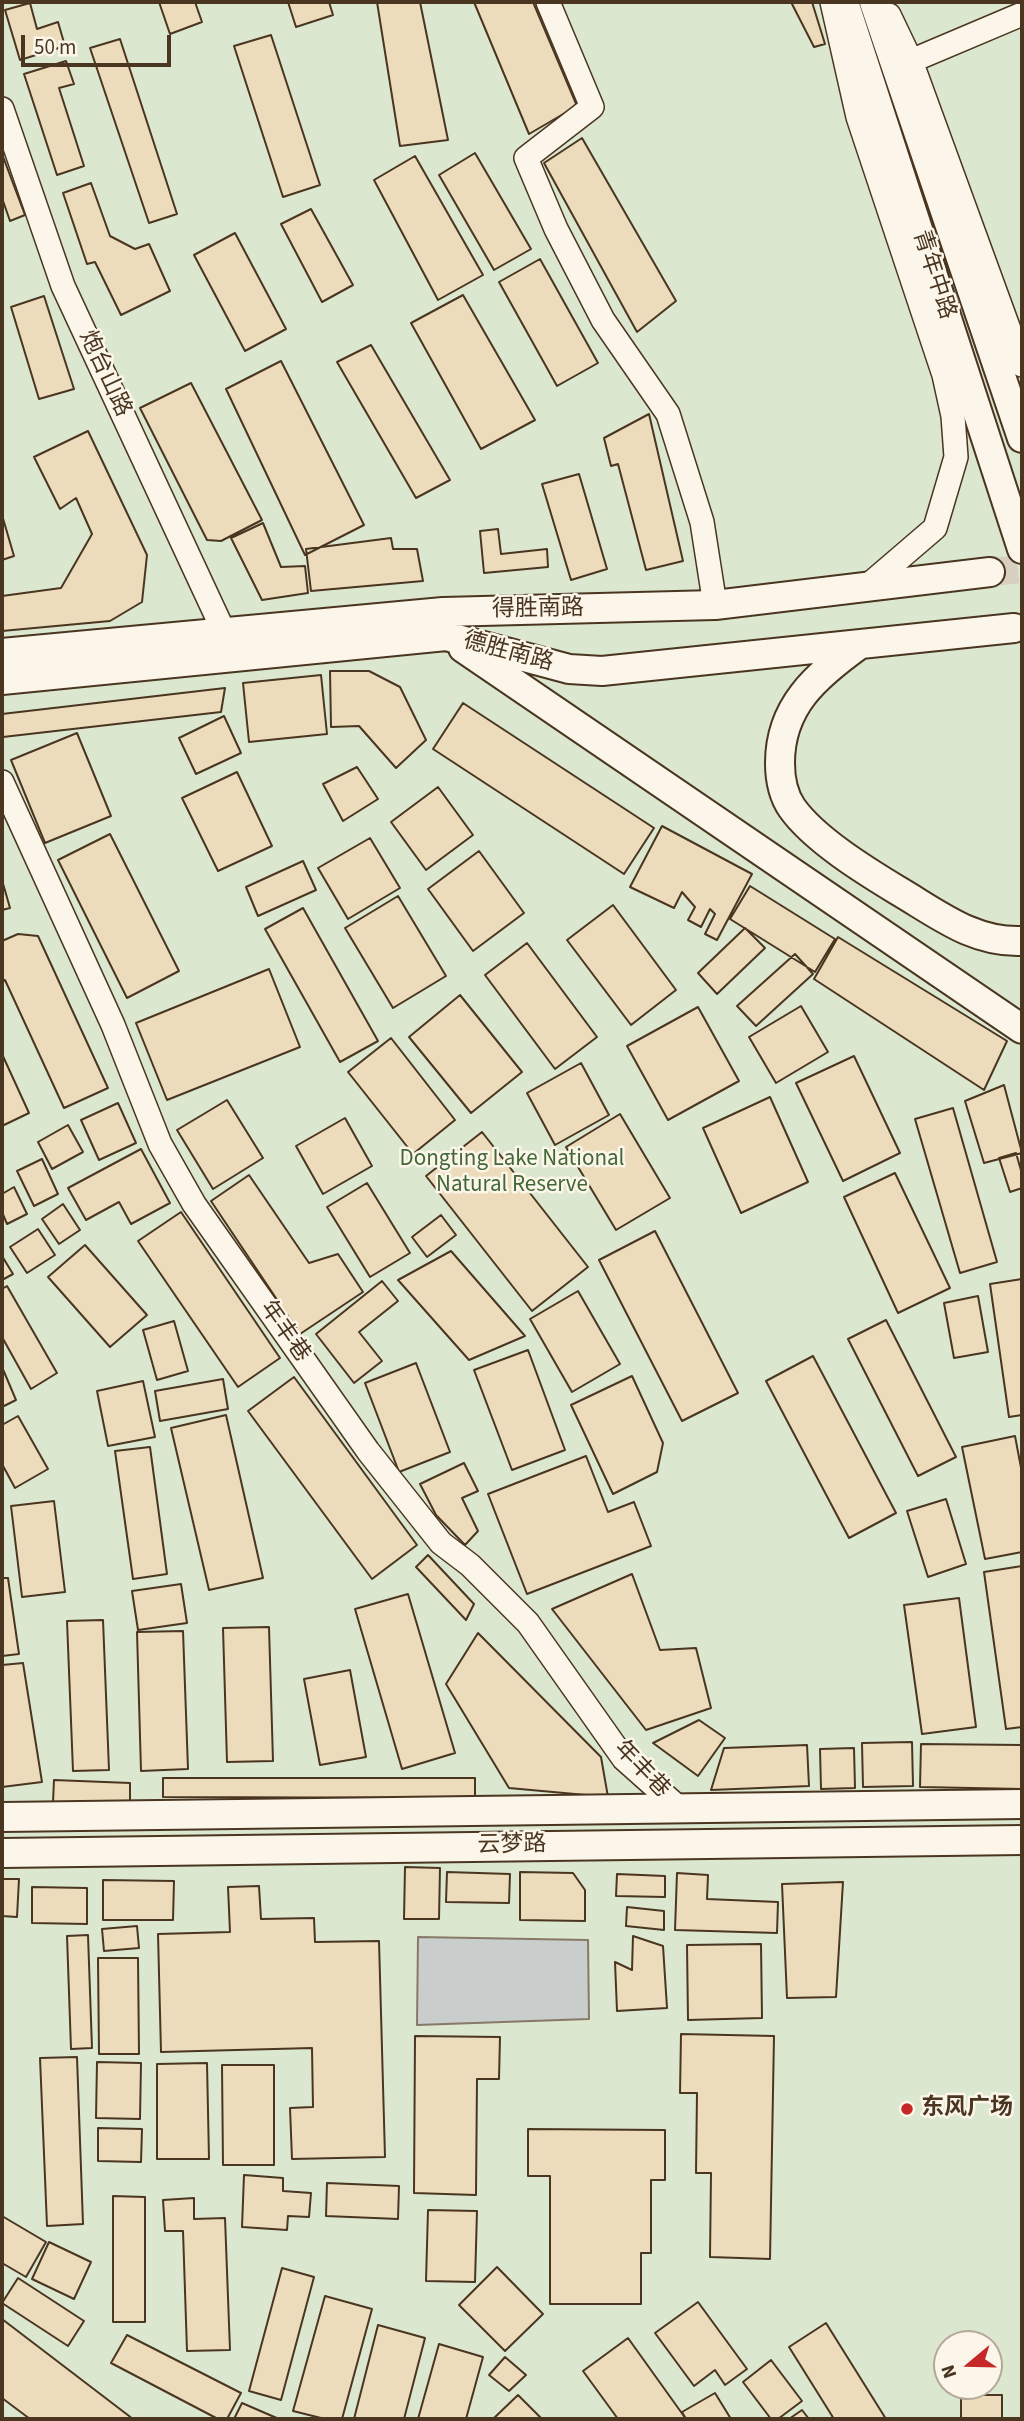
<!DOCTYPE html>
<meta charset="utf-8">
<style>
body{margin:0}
#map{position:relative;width:1024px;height:2421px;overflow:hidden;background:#fbf6e9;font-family:"Source Sans 3",sans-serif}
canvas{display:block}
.frame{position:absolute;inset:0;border:4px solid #4a3520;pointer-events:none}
.north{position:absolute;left:933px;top:2330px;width:70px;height:70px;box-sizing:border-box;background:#fbf6e9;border:2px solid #b4a999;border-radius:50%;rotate:251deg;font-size:19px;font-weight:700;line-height:28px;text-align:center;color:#4a3520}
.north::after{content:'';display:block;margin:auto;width:24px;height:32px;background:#c62828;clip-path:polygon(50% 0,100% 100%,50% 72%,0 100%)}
.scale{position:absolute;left:21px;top:35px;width:150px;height:32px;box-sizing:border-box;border:4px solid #4a3520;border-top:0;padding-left:9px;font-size:21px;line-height:24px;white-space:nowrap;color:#4a3520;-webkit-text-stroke:5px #fbf6e9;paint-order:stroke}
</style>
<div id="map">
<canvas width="1024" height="2421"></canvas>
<div class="frame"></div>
<div class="north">N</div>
<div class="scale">50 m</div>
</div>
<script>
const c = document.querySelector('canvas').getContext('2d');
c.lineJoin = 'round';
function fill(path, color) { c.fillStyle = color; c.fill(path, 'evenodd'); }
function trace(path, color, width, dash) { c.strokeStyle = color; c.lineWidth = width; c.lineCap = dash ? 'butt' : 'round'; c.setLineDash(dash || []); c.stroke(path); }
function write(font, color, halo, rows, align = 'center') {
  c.font = font + ' "Source Sans 3","Noto Sans SC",sans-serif'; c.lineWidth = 5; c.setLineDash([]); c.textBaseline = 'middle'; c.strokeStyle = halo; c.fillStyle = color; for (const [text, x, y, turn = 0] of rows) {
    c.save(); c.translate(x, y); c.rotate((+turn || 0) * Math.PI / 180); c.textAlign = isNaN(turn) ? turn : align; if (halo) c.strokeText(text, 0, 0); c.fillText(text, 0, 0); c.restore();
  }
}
const green = new Path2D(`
 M2,2H1022V2419H2ZM947,2344H989V2386H947Z`);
fill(green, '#dce7d0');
trace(green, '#887966', 2);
const water = new Path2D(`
 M418,1937L588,1940L589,2019L417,2025Z`);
fill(water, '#c9cecd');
trace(water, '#887966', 2);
const building = new Path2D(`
 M159,2H195L202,22L170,34Z
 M288,2H329L333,15L296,27Z
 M377,2H420L448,140L400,146Z
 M474,2H533L577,106L529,134Z
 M791,2H812L825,44L814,47Z
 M30,3L37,29L58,22L65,46L20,60L5,10Z
 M271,35L320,185L283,197L234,46Z
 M120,39L177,214L149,223L90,48Z
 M66,61L74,84L59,88L84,166L57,175L24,74Z
 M582,138L676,301L637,332L544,163Z
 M475,153L531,249L494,270L439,175Z
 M2,154L25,215L10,221L2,198Z
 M415,156L483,275L438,300L374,180Z
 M91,183L110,236L135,249L149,244L170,291L121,315L95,262L87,264L63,193Z
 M311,209L353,285L322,302L281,224Z
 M235,233L286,329L245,351L194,255Z
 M540,259L598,363L557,386L499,282Z
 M463,295L535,420L481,449L411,323Z
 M44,296L74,389L39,399L11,307Z
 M371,345L450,480L416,498L337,362Z
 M281,361L364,525L305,555L226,389Z
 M191,383L262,520L221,541L207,540L140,408Z
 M649,414L683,561L646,570L618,464L611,466L604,438Z
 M88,431L147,555L142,602L110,621L2,631V596L61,588L92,534L76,498L60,509L34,457Z
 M579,474L607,569L571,580L542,484Z
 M2,515L14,556L2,560Z
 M263,523L281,567L305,566L308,593L262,600L231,538Z
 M498,529L501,554L547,549L548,567L484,573L480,531Z
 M391,538L393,549H417L423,581L311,591L306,549Z
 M330,671H369L400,687L426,740L396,768L359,726L331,727Z
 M321,675L327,734L249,742L243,683Z
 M225,688L221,712L3,737L2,714Z
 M463,703L654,828L624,874L433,749Z
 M224,716L241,753L196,774L179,738Z
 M77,733L111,816L45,843L11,760Z
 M357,767L378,799L343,821L323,784Z
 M237,772L272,846L218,871L182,798Z
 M438,787L473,835L426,870L391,822Z
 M662,826L752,874L717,940L705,934L715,914L710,909L701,927L688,920L695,907L682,892L674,908L630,887Z
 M110,834L179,971L127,998L58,860Z
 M370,838L400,888L348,919L318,868Z
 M479,851L524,913L473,951L428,889Z
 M303,861L316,890L258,916L246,887Z
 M2,880L10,908L2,910Z
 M750,886L835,939L815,972L730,919Z
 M398,896L446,976L393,1008L345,928Z
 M613,905L676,990L631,1025L567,940Z
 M303,908L378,1041L340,1062L265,929Z
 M745,928L765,948L717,994L698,973Z
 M18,934L38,936L108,1088L64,1108L5,980L2,981V941Z
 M838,937L1007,1041L984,1090L814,979Z
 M527,943L597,1037L555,1069L485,975Z
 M795,954L813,974L756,1026L737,1006Z
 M269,969L300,1047L167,1100L136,1023Z
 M460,995L522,1072L471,1113L409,1037Z
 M801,1006L828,1052L776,1083L749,1037Z
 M698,1007L739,1081L668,1120L627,1046Z
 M391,1038L455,1120L413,1154L348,1072Z
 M2,1054L29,1113L2,1126Z
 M854,1056L900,1153L843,1181L796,1083Z
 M581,1063L609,1115L555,1145L527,1093Z
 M1004,1085L1022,1153L984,1163L965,1101Z
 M770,1097L808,1182L741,1213L703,1128Z
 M227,1100L263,1158L213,1189L177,1130Z
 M118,1103L136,1143L99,1160L81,1120Z
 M953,1108L997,1262L960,1273L915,1119Z
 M620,1114L670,1198L616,1230L566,1147Z
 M345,1118L372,1166L323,1194L296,1146Z
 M68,1125L83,1152L52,1169L38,1142Z
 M482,1132L588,1267L532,1311L426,1176Z
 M141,1149L170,1203L131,1224L119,1202L86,1220L68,1188Z
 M1016,1153L1022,1174V1188L1010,1192L999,1158Z
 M42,1159L58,1194L34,1206L17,1171Z
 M895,1173L950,1288L898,1313L844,1197Z
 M249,1175L309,1263L338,1254L363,1292L300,1334L211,1201Z
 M367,1183L410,1253L370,1277L327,1207Z
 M14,1187L27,1214L7,1224L2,1212V1194Z
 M63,1204L80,1230L59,1244L42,1219Z
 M181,1212L280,1358L238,1387L138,1241Z
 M441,1215L456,1235L427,1257L412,1237Z
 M38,1229L55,1255L27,1273L10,1247Z
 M655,1231L738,1393L682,1421L599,1260Z
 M85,1245L147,1315L110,1347L48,1277Z
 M451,1251L525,1336L469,1360L398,1280Z
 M2,1256L13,1274L2,1280Z
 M1022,1279V1415L1009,1417L990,1284Z
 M382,1281L398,1301L359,1332L382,1361L354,1383L316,1334Z
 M7,1286L57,1373L31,1389L2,1337V1289Z
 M578,1291L620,1364L572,1392L530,1319Z
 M978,1296L988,1352L954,1358L944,1303Z
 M886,1320L956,1457L918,1476L848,1339Z
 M174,1321L188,1371L157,1380L143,1330Z
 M528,1350L565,1450L512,1470L474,1370Z
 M813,1356L896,1513L849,1538L766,1381Z
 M416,1363L450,1452L399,1472L365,1383Z
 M2,1367L16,1400L2,1407Z
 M632,1376L663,1443L657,1472L613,1494L571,1405Z
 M294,1377L417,1545L372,1579L248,1411Z
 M223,1379L228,1409L160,1421L155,1391Z
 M143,1381L155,1437L108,1446L97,1391Z
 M226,1415L263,1578L209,1590L171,1428Z
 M18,1416L48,1469L15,1488L2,1464V1425Z
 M1015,1436L1022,1473V1552L985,1559L962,1447Z
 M150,1447L167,1574L133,1579L115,1451Z
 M586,1456L608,1512L634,1502L651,1546L527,1594L488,1494Z
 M464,1463L478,1491L462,1498L478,1531L465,1545L436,1515L420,1484Z
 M946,1499L966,1564L928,1577L907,1511Z
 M54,1501L65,1592L22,1597L11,1506Z
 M428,1555L474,1604L466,1620L416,1567Z
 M1022,1566V1727L1006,1729L984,1572Z
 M632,1574L660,1650L696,1648L711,1708L646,1730L552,1609Z
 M2,1578H8L19,1654L2,1656Z
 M181,1584L187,1623L138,1630L132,1591Z
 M408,1594L455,1753L402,1769L355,1609Z
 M959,1598L976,1727L922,1734L904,1605Z
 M103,1620L109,1770L73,1771L67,1621Z
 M269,1627L273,1761L227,1762L223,1628Z
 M183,1631L188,1769L141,1771L137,1632Z
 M478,1633L601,1757L608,1797L509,1788L446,1684Z
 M23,1663L42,1782L2,1787V1665Z
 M350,1670L366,1757L320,1765L304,1679Z
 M699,1720L725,1738L698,1776L653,1743Z
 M912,1742L913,1786L863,1787L862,1743Z
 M921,1744L1022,1745V1789L920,1787Z
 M807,1745L809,1786L711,1790L724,1748Z
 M854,1748L855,1788L821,1789L820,1749Z
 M163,1778H475V1798L163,1797Z
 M54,1780L130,1783V1805L53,1802Z
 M405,1867L440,1868L439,1919H404Z
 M447,1872L510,1874L509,1903L446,1902Z
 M520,1872L573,1873L585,1890V1921L520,1920Z
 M677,1873L708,1875L707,1899L778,1902L777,1933L675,1930Z
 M617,1874L665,1876V1897L616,1896Z
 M2,1879H19L17,1917L2,1916Z
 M103,1880L174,1881L173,1920H103Z
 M843,1882L836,1997L787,1998L782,1884Z
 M259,1886L261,1919L314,1918L315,1942L379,1941L385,2157L292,2159L290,2108L313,2107L312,2048L161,2052L158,1934L230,1932L228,1887Z
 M32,1887L87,1888V1924L32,1923Z
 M627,1907L664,1911V1930L626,1926Z
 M137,1926L139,1948L104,1951L102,1929Z
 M88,1935L92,2048L71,2049L67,1936Z
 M633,1936L663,1946L667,2008L617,2011L615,1962L632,1970Z
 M761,1944L762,2018L688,2020L687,1945Z
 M98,1958H138L139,2054H99Z
 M681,2034L774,2036L770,2259L710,2257L711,2173H696L697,2093H680Z
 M415,2036L500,2037L499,2079H477L476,2195L414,2193Z
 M77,2057L83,2224L47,2226L40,2058Z
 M97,2062L141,2063L140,2119L96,2118Z
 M207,2063L209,2159H157V2064Z
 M222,2065H274V2165H223Z
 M98,2128L142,2129L141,2162L98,2161Z
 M528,2129L665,2130V2180H651V2253H641V2304H550V2176H528Z
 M244,2175L283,2178V2191L311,2193L309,2217L288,2216L287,2230L242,2227Z
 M327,2183L399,2186L398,2219L326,2216Z
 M113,2196L145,2197V2322H113Z
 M194,2198V2219L225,2218L230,2350L187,2351L183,2231H165L163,2200Z
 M428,2210L477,2211L475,2282L426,2281Z
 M2,2216L46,2242L26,2277L2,2263Z
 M49,2242L91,2262L74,2299L32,2279Z
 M497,2267L543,2314L505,2351L459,2305Z
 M282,2268L314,2277L281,2400L249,2391Z
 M18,2278L84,2321L68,2346L2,2303Z
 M325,2296L372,2309L342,2419H325L293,2411Z
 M698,2302L747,2369L725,2385L715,2370L694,2386L655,2333Z
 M2,2319L133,2419H30L2,2398Z
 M826,2323L886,2419H834L789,2347Z
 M378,2325L425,2338L404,2419H354Z
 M127,2335L241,2393L227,2419H218L111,2363Z
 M628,2338L686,2419H618L583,2371Z
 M439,2344L483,2357L466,2419H418Z
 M505,2357L526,2375L509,2391L489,2375Z
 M771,2360L802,2401L778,2419H771L743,2382Z
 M715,2393L731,2419H686L682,2412Z
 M518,2395L542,2419H493Z
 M961,2395H1002V2419H961Z
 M242,2403L279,2419H234Z
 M802,2410L809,2419H789Z`);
fill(building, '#ecdcbc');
trace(building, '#4a3520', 2);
trace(new Path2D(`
 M990,572L1022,569`), '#d8cfc1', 28, [28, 14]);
const minor = new Path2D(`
 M548,2L592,107L526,158L556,229L603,320L668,414L702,522L715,605
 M832,2L858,117L944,375L953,416L956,457L935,528L865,588
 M889,15L911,61L1022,365
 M911,61L1022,14
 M2,109L63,286L224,632
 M2,782L113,1025L160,1144L194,1204L368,1451L441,1543L470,1565L528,1623L624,1759L679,1808`);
const major = new Path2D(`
 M844,2L1022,549
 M874,2L1022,438
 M859,645C816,676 780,706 780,763C780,779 783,795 792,808C814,839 864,870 897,890C938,914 973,943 1022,941
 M463,648L1022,1029
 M2,653L443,612L715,605L990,572
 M2,680L446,636L569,669L602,671L1014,628
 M2,1817L1022,1804
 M2,1853L1022,1840`);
trace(minor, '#4a3520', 26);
trace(major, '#4a3520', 32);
trace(minor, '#fbf6e9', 23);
trace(major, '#fbf6e9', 28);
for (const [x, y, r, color] of [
 [907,2109,7,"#c62828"]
]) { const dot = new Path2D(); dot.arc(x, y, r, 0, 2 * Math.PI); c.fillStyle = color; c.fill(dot); trace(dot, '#fbf6e9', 2.5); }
write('23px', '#4a3520', '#fbf6e9', [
 ["青年中路",933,275,72],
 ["炮台山路",104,374,65],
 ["得胜南路",538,610,-1],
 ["德胜南路",508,653,15],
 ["年丰巷",284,1332,55],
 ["年丰巷",641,1770,46],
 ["云梦路",512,1846,-1]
]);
write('23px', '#436837', '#fbf6e9', [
 ["Dongting Lake National",512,1160],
 ["Natural Reserve",512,1186]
]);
write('bold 23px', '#4a3520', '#fbf6e9', [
 ["东风广场",921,2109]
], 'left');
</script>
